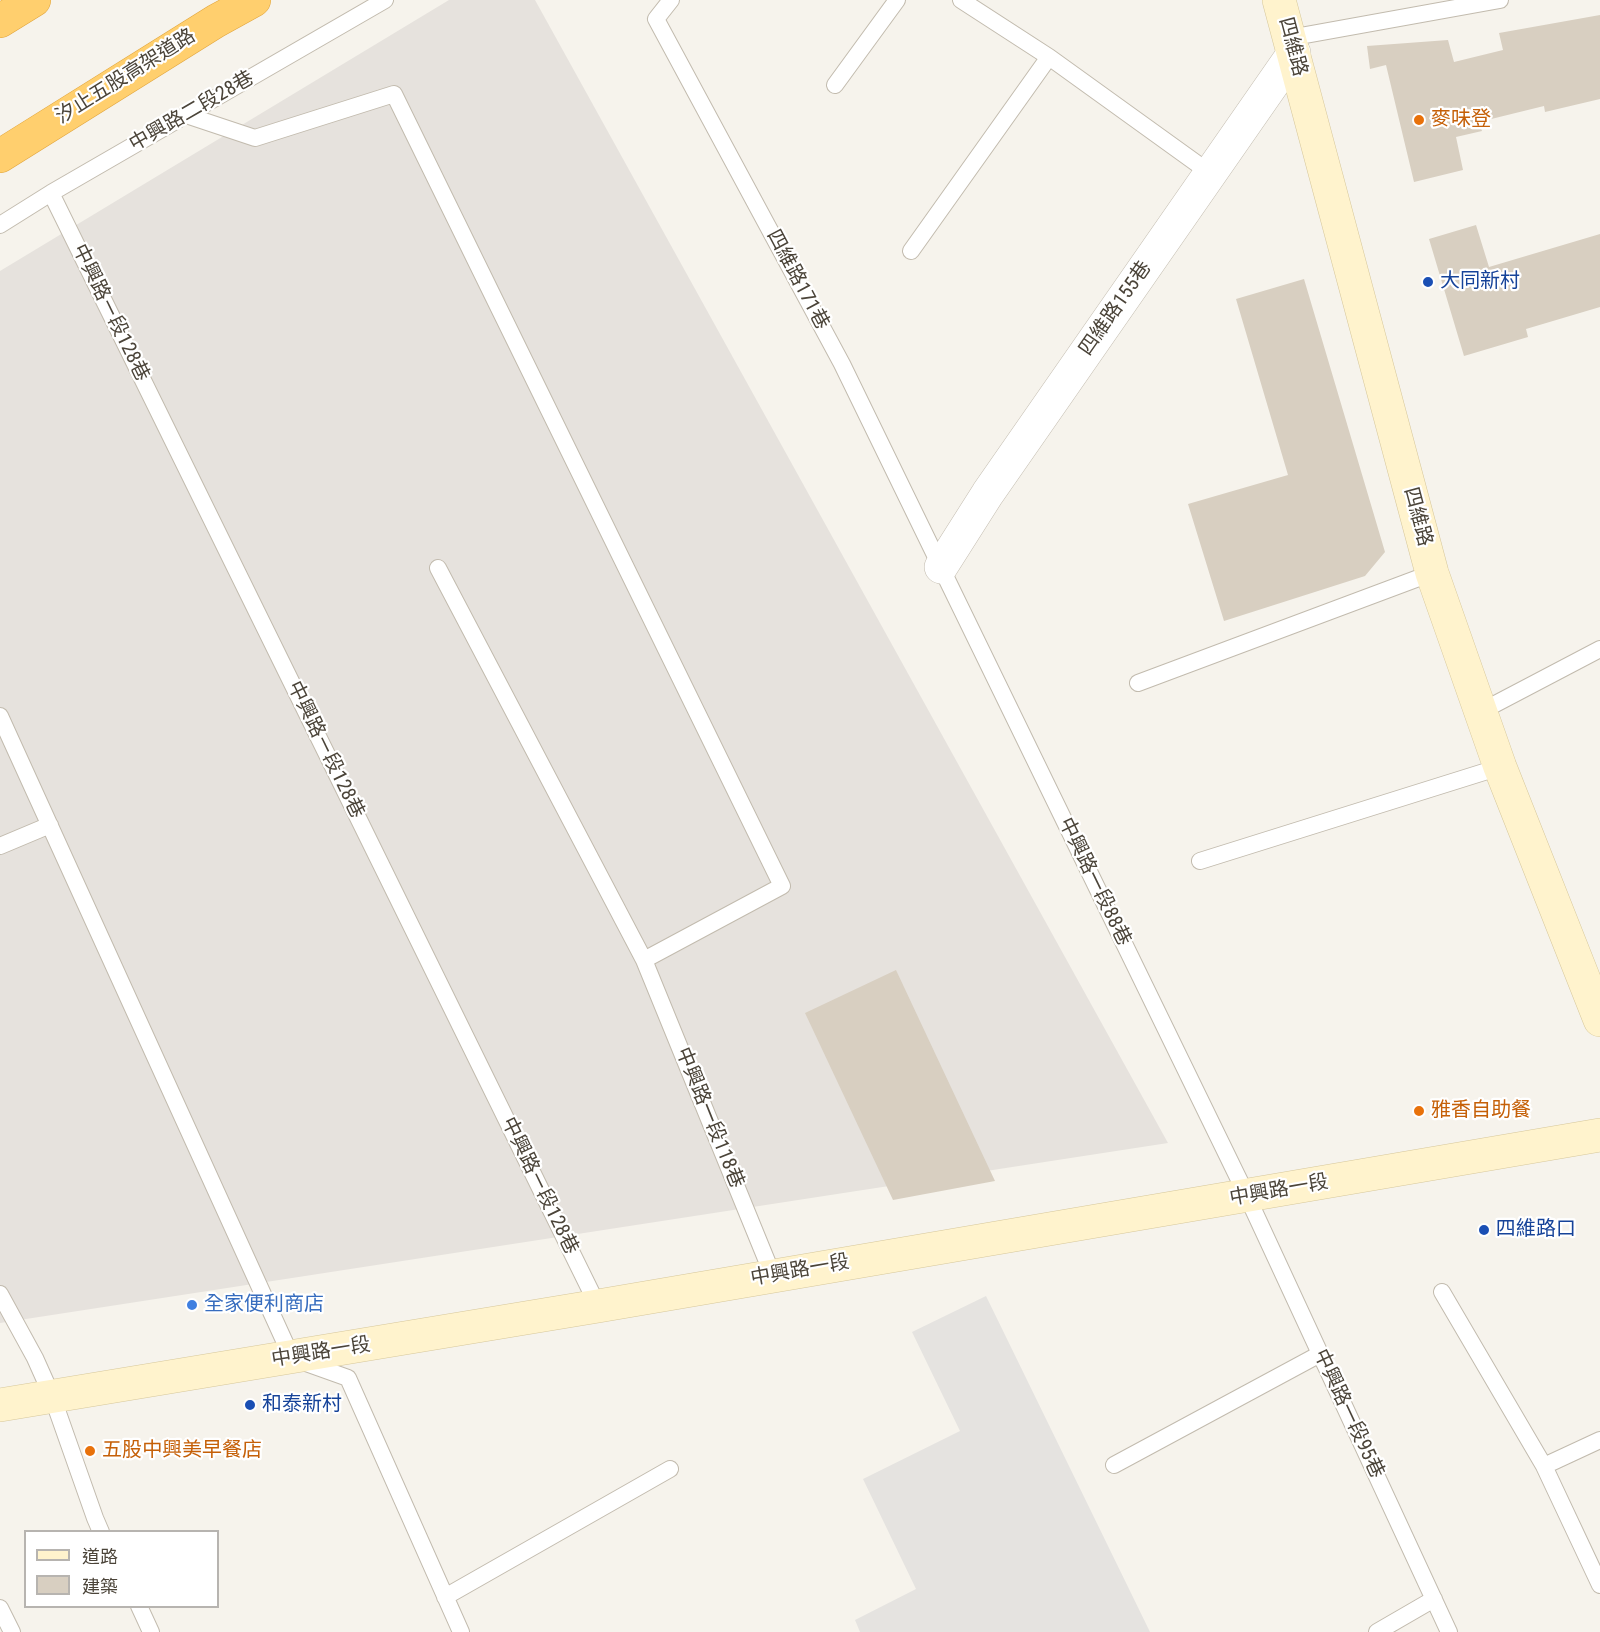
<!DOCTYPE html>
<meta charset="utf-8">
<style>
body{margin:0}
#map{position:relative;width:1600px;height:1632px;overflow:hidden;background:#f6f3ec;font-family:"Roboto Condensed","Noto Sans TC",sans-serif}
canvas{display:block}
.legend{position:absolute;left:24px;top:1530px;width:195px;height:78px;box-sizing:border-box;background:#fff;border:2px solid #b7b4b0;margin:0;padding:8px 10px;list-style:none;font-size:18px;color:#4b4439}
.legend li{display:flex;align-items:center;gap:12px;height:30px}
.legend b{width:30px;border:2px solid #b7b4b0}
</style>
<div id="map">
<canvas width="1600" height="1632"></canvas>
<ul class="legend">
<li><b style="height:8px;background:#fff3cd"></b>道路</li>
<li><b style="height:16px;background:#d8cfc1"></b>建築</li>
</ul>
</div>
<script>
const c = document.querySelector('canvas').getContext('2d');
c.lineJoin = 'round';
function fill(path, color) { c.fillStyle = color; c.fill(path, 'evenodd'); }
function trace(path, color, width, dash) { c.strokeStyle = color; c.lineWidth = width; c.lineCap = dash ? 'butt' : 'round'; c.setLineDash(dash || []); c.stroke(path); }
function write(font, color, halo, rows, align = 'center') {
  c.font = font + ' "Roboto Condensed","Noto Sans TC",sans-serif'; c.lineWidth = 4.5; c.setLineDash([]); c.textBaseline = 'middle'; c.strokeStyle = halo; c.fillStyle = color; for (const [text, x, y, turn = 0] of rows) {
    c.save(); c.translate(x, y); c.rotate((+turn || 0) * Math.PI / 180); c.textAlign = isNaN(turn) ? turn : align; if (halo) c.strokeText(text, 0, 0); c.fillText(text, 0, 0); c.restore();
  }
}
fill(new Path2D(`
 M449,0H535L1168,1143L0,1323V271Z`), '#e6e2dd');
fill(new Path2D(`
 M986,1296L1150,1632H860L855,1620L916,1589L863,1479L960,1431L912,1332Z`), '#e5e3e0');
fill(new Path2D(`
 M1600,15V99L1545,112L1544,106L1479,122L1482,131L1456,137L1463,170L1414,182L1386,65L1370,69L1367,46L1448,40L1454,62L1503,50L1499,33Z
 M1476,225L1489,267L1600,234V307L1526,329L1528,337L1464,356L1429,239Z
 M1304,279L1385,552L1365,576L1224,621L1188,504L1288,475L1236,299Z
 M896,970L995,1181L893,1200L805,1013Z`), '#d8cfc1');
const lane = new Path2D(`
 M671,0L656,19L842,364L1247,1196L1449,1632
 M961,0L1049,57L1210,173
 M1289,38L1500,0
 M835,85L897,0
 M186,115L255,138L394,94L782,886L644,960
 M51,193L598,1306
 M0,225L51,193L385,0
 M911,251L1049,57
 M438,568L644,960L773,1276
 M1138,683L1432,573
 M1480,712L1600,649
 M0,716L292,1358L348,1378L461,1632
 M0,846L50,825
 M1200,861L1500,767
 M1442,1292L1544,1466
 M0,1294L35,1358L52,1396L95,1518L101,1532
 M1600,1440L1544,1466L1600,1585
 M1114,1465L1320,1354
 M445,1597L670,1469
 M139,1606L151,1632
 M0,1608L12,1632
 M1377,1632L1434,1599`);
const street = new Path2D(`
 M941,567L988,493L1294,53`);
const secondary = new Path2D(`
 M1279,0L1432,573L1500,767L1600,1020
 M0,1405L598,1306L1600,1135`);
const highway = new Path2D(`
 M0,21L34,0
 M0,156L216,21L254,0`);
trace(lane, '#c2bbae', 18);
trace(street, '#c2bbae', 34);
trace(secondary, '#d6c79b', 34);
trace(highway, '#e0a43c', 34);
trace(lane, '#fff', 16);
trace(street, '#fff', 33);
trace(secondary, '#fff3cd', 33);
trace(highway, '#ffcf6e', 33);
for (const [x, y, r, color] of [
 [1419,120,6,"#e8710a"],
 [1428,282,6,"#1a4fb4"],
 [1419,1111,6,"#e8710a"],
 [1484,1230,6,"#1a4fb4"],
 [192,1305,6,"#3f7fe0"],
 [250,1405,6,"#1a4fb4"],
 [90,1451,6,"#e8710a"]
]) { const dot = new Path2D(); dot.arc(x, y, r, 0, 2 * Math.PI); c.fillStyle = color; c.fill(dot); trace(dot, '#fff', 2); }
write('20px', '#4b4439', '#fff', [
 ["四維路",1292,47,75],
 ["汐止五股高架道路",126,77,-32],
 ["中興路二段28巷",192,112,-30],
 ["四維路171巷",797,280,62],
 ["四維路155巷",1116,309,-55],
 ["中興路ㄧ段128巷",110,313,64],
 ["四維路",1417,517,75],
 ["中興路ㄧ段128巷",325,750,64],
 ["中興路一段88巷",1094,882,64],
 ["中興路一段118巷",709,1118,68],
 ["中興路ㄧ段128巷",539,1186,64],
 ["中興路一段",1279,1191,-10],
 ["中興路一段",800,1271,-10],
 ["中興路一段",321,1353,-9],
 ["中興路一段95巷",1348,1414,65]
]);
write('20px', '#c56008', '#fff', [
 ["麥味登",1431,120],
 ["雅香自助餐",1431,1111],
 ["五股中興美早餐店",102,1451]
], 'left');
write('20px', '#164399', '#fff', [
 ["大同新村",1440,282],
 ["四維路口",1496,1230],
 ["和泰新村",262,1405]
], 'left');
write('20px', '#366cbe', '#fff', [
 ["全家便利商店",204,1305]
], 'left');
</script>
